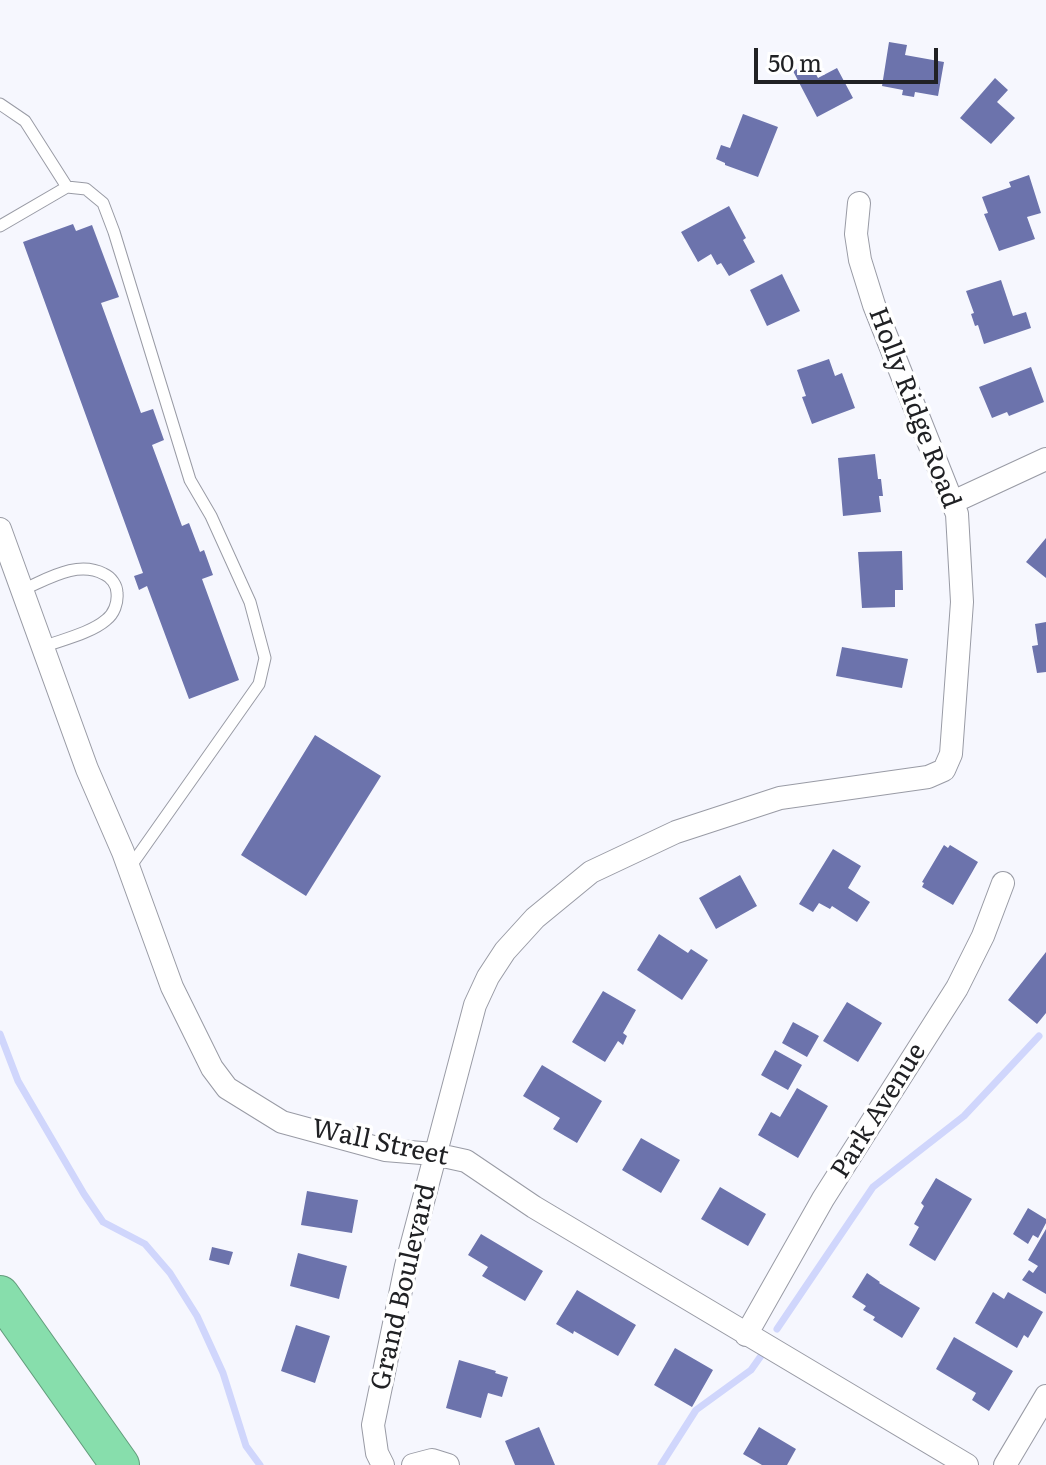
<!DOCTYPE html>
<style>
body{margin:0}
#map{position:relative;width:1046px;height:1465px;overflow:hidden;background:#f6f7fe;font-family:Literata,serif}
canvas{display:block}
.scale{position:absolute;left:754px;top:48px;width:184px;height:36px;box-sizing:border-box;border:4px solid #202124;border-top:0;padding-left:10px;font-size:24px;line-height:28px;white-space:nowrap;color:#202124;-webkit-text-stroke:6px #fff;paint-order:stroke}
</style>
<div id="map">
<canvas width="1046" height="1465"></canvas>
<div class="scale">50 m</div>
</div>
<script>
const c = document.querySelector('canvas').getContext('2d');
c.lineJoin = 'round';
function trace(path, color, width, dash) { c.strokeStyle = color; c.lineWidth = width; c.lineCap = dash ? 'butt' : 'round'; c.setLineDash(dash || []); c.stroke(path); }
function fill(path, color) { c.fillStyle = color; c.fill(path, 'evenodd'); }
function write(font, color, halo, rows, align = 'center') {
  c.font = font + ' Literata,serif'; c.lineWidth = 7; c.setLineDash([]); c.textBaseline = 'middle'; c.strokeStyle = halo; c.fillStyle = color; for (const [text, x, y, turn = 0] of rows) {
    c.save(); c.translate(x, y); c.rotate((+turn || 0) * Math.PI / 180); c.textAlign = isNaN(turn) ? turn : align; if (halo) c.strokeText(text, 0, 0); c.fillText(text, 0, 0); c.restore();
  }
}
trace(new Path2D(`
 M0,1034L18,1081L84,1194L103,1222L145,1244L170,1273L197,1316L223,1373L246,1446L260,1465
 M777,1329L873,1187L964,1116L1039,1036
 M661,1465L696,1410L751,1370L763,1353`), '#d0d6fc', 7);
fill(new Path2D(`
 M889,42L907,45L905,55L944,62L938,96L915,92L914,97L902,95L903,90L882,86Z
 M810,63L818,78L837,68L853,98L817,117L793,71Z
 M995,78L1008,90L997,102L1015,118L991,144L960,118Z
 M743,114L778,127L758,177L725,165V163L716,159L721,145L730,148Z
 M1029,175L1041,213L1027,217L1035,239L999,251L984,214L988,213L982,197L1011,187L1009,182Z
 M729,206L746,238L743,240L755,262L729,276L721,263L717,265L711,254L698,262L681,232Z
 M73,224L76,231L92,225L119,297L101,303L141,413L153,409L164,440L152,445L182,526L189,523L200,552L204,550L213,575L202,579L239,680L189,699L147,586L139,590L134,576L143,573L23,242Z
 M782,274L800,311L767,326L750,290Z
 M1001,280L1013,316L1026,312L1031,328L984,344L978,325L975,326L971,314L974,313L966,291Z
 M829,359L835,376L842,373L855,408L812,424L802,397L806,396L797,370Z
 M1031,367L1044,402L1009,416L1007,412L992,418L979,387Z
 M875,454L878,479H881L883,496H879L881,512L843,516L838,458Z
 M1046,538V578L1026,562Z
 M902,551L903,590H895V607L862,608L858,552Z
 M1046,622V672L1037,673L1032,646L1038,645L1035,624Z
 M842,647L908,659L902,688L836,676Z
 M315,735L381,776L306,896L241,855Z
 M944,845L948,848L950,845L978,862L953,905L922,887L924,883L922,882Z
 M833,849L861,866L848,888L870,902L857,922L832,906L830,909L819,903L813,912L799,904Z
 M740,875L757,906L716,929L699,898Z
 M659,934L688,953L691,949L708,960L682,1000L637,970Z
 M1046,952V1013L1037,1024L1008,1000Z
 M603,991L636,1010L623,1033L627,1036L623,1045L618,1041L605,1062L572,1042Z
 M847,1002L882,1023L858,1062L823,1041Z
 M793,1022L819,1036L807,1057L782,1043Z
 M775,1050L802,1065L788,1090L761,1075Z
 M542,1065L602,1101L577,1143L553,1129L560,1118L523,1096Z
 M797,1088L828,1106L798,1158L758,1135L771,1112L780,1117Z
 M641,1138L680,1160L661,1193L622,1170Z
 M936,1178L972,1199L935,1261L909,1245L919,1227L914,1224L924,1206L921,1203Z
 M720,1187L766,1214L748,1246L701,1219Z
 M307,1191L358,1200L352,1233L301,1225Z
 M1028,1208L1046,1219V1223L1038,1238L1033,1235L1028,1244L1013,1234Z
 M1046,1229V1294L1022,1280L1029,1270L1033,1273L1038,1266L1028,1260Z
 M481,1234L543,1271L525,1301L482,1276L488,1267L468,1255Z
 M212,1247L233,1252L229,1265L209,1260Z
 M298,1253L347,1266L339,1299L290,1286Z
 M867,1273L880,1282L879,1283L920,1308L902,1338L873,1320L875,1317L863,1310L866,1306L852,1297Z
 M577,1290L636,1325L618,1356L574,1331L573,1334L556,1324Z
 M993,1292L1004,1299L1008,1292L1043,1312L1028,1338L1024,1335L1017,1348L975,1323Z
 M296,1325L330,1336L315,1383L281,1371Z
 M954,1337L1013,1371L989,1411L972,1400L976,1393L936,1369Z
 M675,1348L713,1370L692,1407L654,1385Z
 M459,1360L496,1371L495,1373L508,1377L502,1397L488,1393L481,1418L446,1408Z
 M539,1427L555,1465H515L505,1441Z
 M759,1427L796,1449L787,1465H762L743,1454Z`), '#6c73ac');
const lane = new Path2D(`
 M0,104L25,121L67,187
 M0,226L67,187L86,189L103,203L114,232L190,480L211,516L250,602L265,658L259,684L130,867
 M22,590C48,579 77,560 104,574C111,577 117,585 117,593C118,603 114,614 106,620C91,633 61,640 43,647`);
const street = new Path2D(`
 M953,502L1046,459
 M0,529L87,769L123,852L172,987L212,1068L227,1088L282,1122L385,1150L434,1154L466,1161L534,1207L967,1465
 M746,1335L823,1199L957,988L983,936L1003,883
 M383,1465L377,1453L373,1425L406,1266L475,1005L488,977L505,951L535,918L591,872L676,832L780,798L928,777L944,770L951,754L962,602L957,514L874,305L860,260L856,234L859,203
 M413,1465L432,1460L448,1465
 M1005,1465L1046,1396`);
const highway = new Path2D(`
 M0,1295L120,1465`);
trace(lane, '#999ba5', 13);
trace(street, '#999ba5', 24);
trace(highway, '#639c7c', 40);
trace(lane, '#fff', 11);
trace(street, '#fff', 22);
trace(highway, '#87deac', 38);
write('26px', '#202124', '#fff', [
 ["Holly Ridge Road",914,408,69],
 ["Park Avenue",879,1111,-58],
 ["Wall Street",380,1143,12],
 ["Grand Boulevard",404,1287,-77]
]);
</script>
